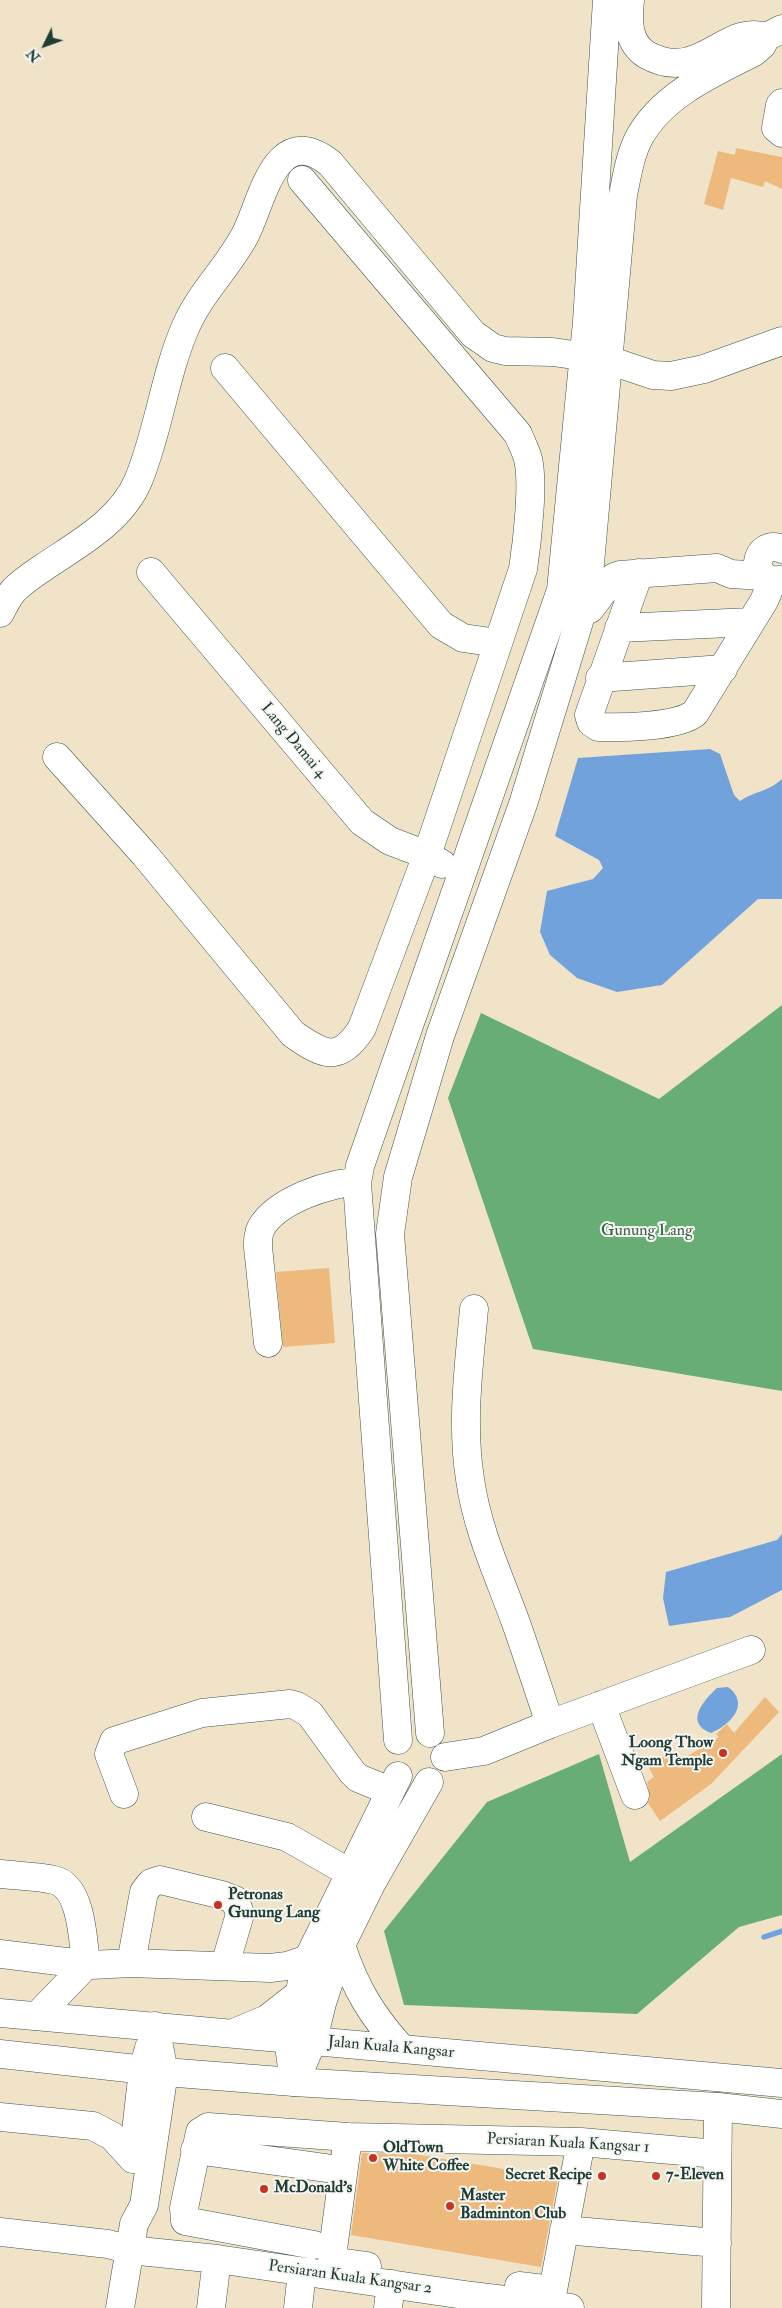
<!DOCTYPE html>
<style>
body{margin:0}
#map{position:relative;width:782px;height:2308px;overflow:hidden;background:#f0e3c8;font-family:"IM FELL Double Pica",serif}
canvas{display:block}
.north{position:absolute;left:20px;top:20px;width:50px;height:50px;-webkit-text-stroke:4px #f6f6f2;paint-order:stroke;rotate:228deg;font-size:14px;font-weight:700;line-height:20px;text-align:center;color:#1f3d34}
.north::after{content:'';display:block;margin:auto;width:18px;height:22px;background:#1f3d34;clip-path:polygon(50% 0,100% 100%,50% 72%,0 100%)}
</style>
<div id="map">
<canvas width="782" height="2308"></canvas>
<div class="north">N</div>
</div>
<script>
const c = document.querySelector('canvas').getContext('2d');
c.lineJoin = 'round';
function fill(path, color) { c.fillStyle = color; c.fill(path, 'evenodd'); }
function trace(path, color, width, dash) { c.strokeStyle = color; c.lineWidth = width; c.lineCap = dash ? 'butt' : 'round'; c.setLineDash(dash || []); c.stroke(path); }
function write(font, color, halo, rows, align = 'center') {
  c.font = font + ' "IM FELL Double Pica",serif'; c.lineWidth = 4; c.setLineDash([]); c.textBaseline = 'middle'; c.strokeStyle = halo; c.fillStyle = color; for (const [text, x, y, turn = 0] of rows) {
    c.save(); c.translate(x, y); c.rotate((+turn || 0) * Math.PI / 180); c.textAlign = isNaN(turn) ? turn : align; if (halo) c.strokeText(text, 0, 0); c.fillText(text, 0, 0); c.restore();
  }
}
fill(new Path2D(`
 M782,1005V1391L533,1349L448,1098L481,1013L659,1099Z
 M599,1754L630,1862L782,1754V1915L739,1927L637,2014L404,2005L384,1931L487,1802Z`), '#68ae74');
fill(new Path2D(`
 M710,749L720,754L734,795L740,801C755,791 768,792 782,779V899H758L662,985L617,992L577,978L550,955L540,932L547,891L593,879L603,868L599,860L555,836L578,758Z
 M782,1534V1590L730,1617L669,1626L663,1598L666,1572L777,1540Z
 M728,1687C751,1704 730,1725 711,1733C684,1723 703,1701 717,1688Z`), '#72a2dc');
trace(new Path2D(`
 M764,1937L782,1931`), '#72a2dc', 5.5);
fill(new Path2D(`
 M736,148L782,157V189L765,181L763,187L731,178L723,210L704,204L718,151L735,155Z
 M329,1268L335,1343L283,1347L276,1272Z
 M765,1697L779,1712L711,1784L660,1821L648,1803L650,1797L647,1782L654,1777L648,1766L670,1752L676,1763L719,1737L716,1734L727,1724L734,1733Z
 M362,2153L414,2154L558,2178L541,2267L351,2235Z`), '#edb97c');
const minor = new Path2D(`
 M630,0C628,20 627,43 647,55C699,84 726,23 766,37
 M782,103L780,105L776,128L782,133
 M225,368L441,625L463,638L498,643
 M151,572L362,822L390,841L427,855L442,864
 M639,573L589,715L591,722L598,727C621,728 678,727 695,713L764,601L773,580
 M779,580C747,585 754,537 782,549
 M582,612L590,609L614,577L620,575L717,568L731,574L764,576
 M0,613C4,605 8,597 14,590C23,581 34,574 44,567C78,544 121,521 138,481C159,431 164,376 186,326C200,294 227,268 244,237C262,205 274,119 330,163L473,334L493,348L505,351L553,352L608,360L653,375L671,376L704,369L782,341
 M619,628L751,622
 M600,678L723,669
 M57,757L145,855L293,1034C323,1055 339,1064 362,1028L427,855L523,569C527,543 534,484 528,459C526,451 521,442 518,434L302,180
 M474,1309C469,1365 461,1423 470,1479C477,1530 499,1576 516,1623C528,1657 539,1691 550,1724
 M268,1343L258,1247C258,1240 258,1234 261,1228C275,1202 330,1181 357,1183
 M601,1705L635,1795
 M430,1733L390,1234L398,1177L440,1036L523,804L582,612L588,586L623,195C627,176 630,154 640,136C664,94 713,73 754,52L762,45L766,37L782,29
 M398,1740L357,1183L360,1166L561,590L587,322L607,0
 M445,1757L484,1751L550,1724L751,1650
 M124,1794L109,1754L114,1741L202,1713L290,1704L297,1706L310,1714L352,1772L358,1778L390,1791
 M206,1817L287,1837L350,1873
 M0,1874C17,1876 37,1876 54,1880C82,1886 83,1941 86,1965
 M0,1954L91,1965L131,1963L270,1968L287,1966L308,1959
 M131,1963L144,1892L151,1883L160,1880L222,1895L235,1900L240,1914L225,1965
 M37,2016L86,1965
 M303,2063L313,2040L322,2003L341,1945L371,1884L429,1782
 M294,2082L288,2038L308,1959L398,1776
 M0,2117L93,2126L112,2136L133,2159
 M348,2137L332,2257L338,2262L367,2266
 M134,2149L143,2070L149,2048
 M195,2150L326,2168
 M564,2230L717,2243
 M0,2232L108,2244L130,2250L217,2259L472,2296L570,2308
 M314,2245L185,2221L184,2208L200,2132L208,2127L348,2137L581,2142L717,2154
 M519,2286L553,2290L581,2142
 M120,2308L134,2224L144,2205L164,2072L155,2026
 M211,2308L217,2259
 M298,2308L302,2272
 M388,2308L391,2284
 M716,2308L718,2107`);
const highway = new Path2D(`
 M341,1945C355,1988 372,2016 402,2049
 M0,2013L782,2083
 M236,2032L267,2019L299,1994
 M0,2054L164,2072L294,2082L718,2107L782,2114`);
trace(minor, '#3e564a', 29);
trace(highway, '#3e564a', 29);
trace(minor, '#fff', 28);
trace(highway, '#fff', 28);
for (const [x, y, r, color] of [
 [723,1753,5,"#c8321e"],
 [218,1905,5,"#c8321e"],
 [373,2158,5,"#c8321e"],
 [602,2176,5,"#c8321e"],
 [656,2176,5,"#c8321e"],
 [264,2189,5,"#c8321e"],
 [450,2206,5,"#c8321e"]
]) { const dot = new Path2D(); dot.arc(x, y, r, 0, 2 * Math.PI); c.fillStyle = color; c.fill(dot); trace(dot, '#f6f6f2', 2); }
write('16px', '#1f3d34', '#f6f6f2', [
 ["Lang Damai 4",293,741,50],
 ["Jalan Kuala Kangsar",391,2048,5],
 ["Persiaran Kuala Kangsar 1",568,2144,3],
 ["Persiaran Kuala Kangsar 2",350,2278,8]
]);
write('16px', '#376049', '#f6f6f2', [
 ["Gunung Lang",647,1232]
]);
write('bold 16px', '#1f3d34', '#f6f6f2', [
 ["Loong Thow",713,1744,"right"],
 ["Ngam Temple",713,1762,"right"],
 ["Petronas",228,1896],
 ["Gunung Lang",228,1914],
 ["OldTown",383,2149],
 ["White Coffee",383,2167],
 ["Secret Recipe",592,2176,"right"],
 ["7-Eleven",666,2176],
 ["McDonald's",274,2189],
 ["Master",460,2197],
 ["Badminton Club",460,2215]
], 'left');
</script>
